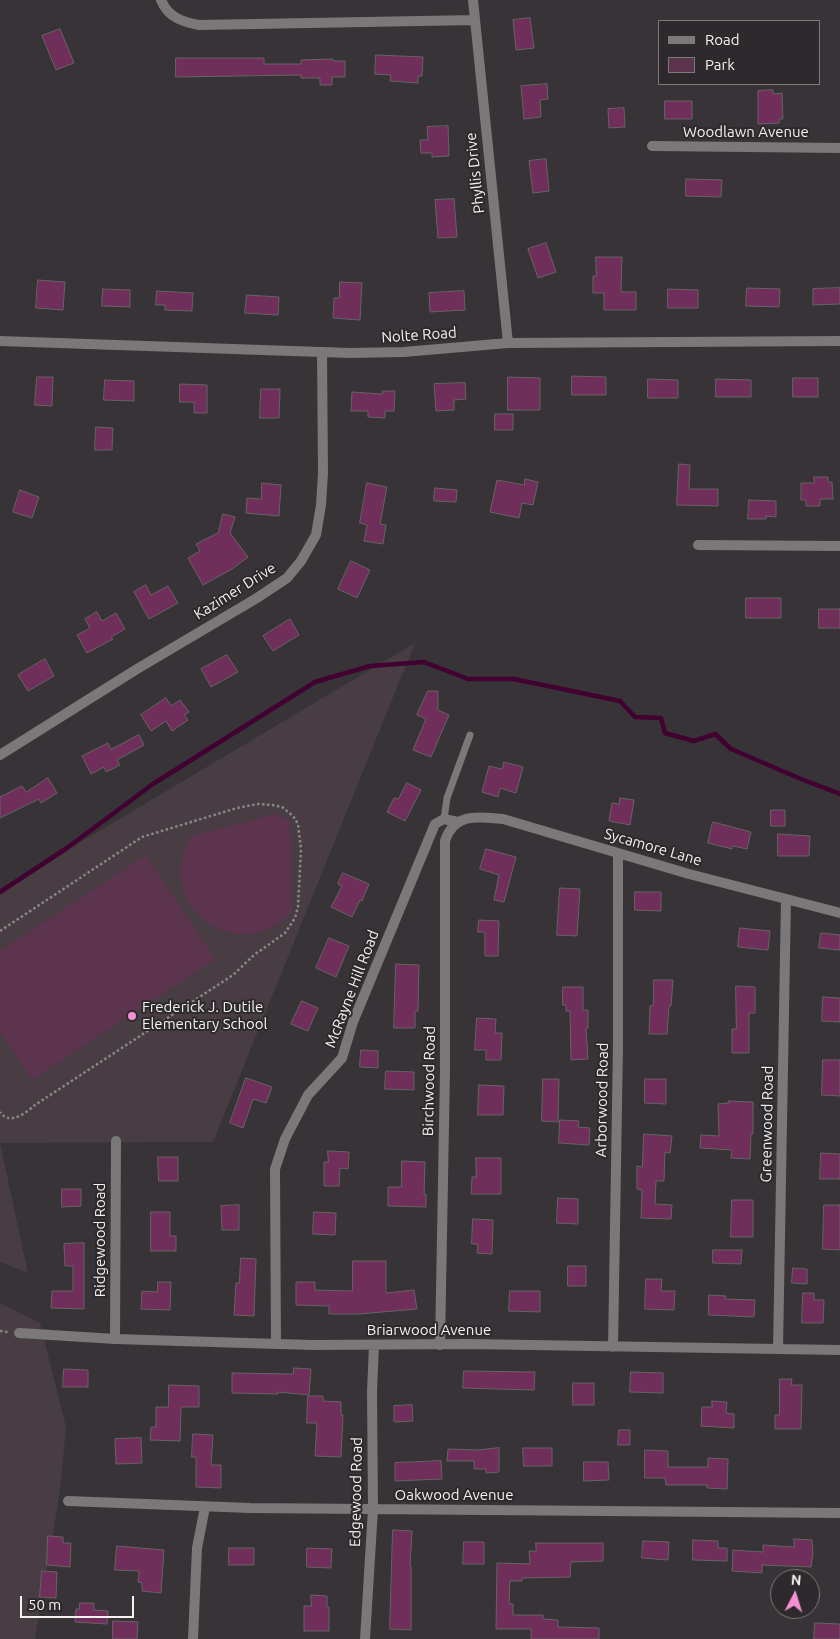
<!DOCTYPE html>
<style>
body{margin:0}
#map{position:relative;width:840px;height:1639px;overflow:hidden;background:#373336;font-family:Ubuntu,sans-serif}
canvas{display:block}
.legend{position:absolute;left:658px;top:20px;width:162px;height:65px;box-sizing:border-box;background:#2d292c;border:1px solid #7c797b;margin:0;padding:6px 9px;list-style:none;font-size:15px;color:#f3f1f2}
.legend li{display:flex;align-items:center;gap:10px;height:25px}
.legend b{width:25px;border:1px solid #7c797b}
.north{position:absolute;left:770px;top:1569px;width:50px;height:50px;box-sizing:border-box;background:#2d292c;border:1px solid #7c797b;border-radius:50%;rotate:5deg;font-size:14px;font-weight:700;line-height:20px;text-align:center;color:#f3f1f2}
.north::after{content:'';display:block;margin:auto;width:18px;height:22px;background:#f591d2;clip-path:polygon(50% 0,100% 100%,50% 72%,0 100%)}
.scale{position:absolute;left:20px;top:1596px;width:114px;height:22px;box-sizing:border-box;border:2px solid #f3f1f2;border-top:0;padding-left:6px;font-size:15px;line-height:18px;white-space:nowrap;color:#f3f1f2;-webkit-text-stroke:4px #2d292c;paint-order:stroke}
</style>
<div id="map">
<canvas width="840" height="1639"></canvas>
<ul class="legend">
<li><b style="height:6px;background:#7a7879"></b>Road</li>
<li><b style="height:14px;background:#5c344e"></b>Park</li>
</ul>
<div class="north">N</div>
<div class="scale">50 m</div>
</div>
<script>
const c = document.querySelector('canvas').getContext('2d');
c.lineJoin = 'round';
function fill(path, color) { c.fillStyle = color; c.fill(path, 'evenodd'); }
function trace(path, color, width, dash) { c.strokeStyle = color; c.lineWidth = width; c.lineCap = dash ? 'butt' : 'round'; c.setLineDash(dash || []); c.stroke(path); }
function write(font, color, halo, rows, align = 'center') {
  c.font = font + ' Ubuntu,sans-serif'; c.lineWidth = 4; c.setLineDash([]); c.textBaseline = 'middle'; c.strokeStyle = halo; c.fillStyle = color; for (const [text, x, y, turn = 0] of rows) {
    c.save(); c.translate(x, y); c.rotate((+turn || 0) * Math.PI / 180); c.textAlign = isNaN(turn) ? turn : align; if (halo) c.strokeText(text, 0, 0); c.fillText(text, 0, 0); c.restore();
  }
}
fill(new Path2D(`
 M415,643L213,1142L0,1143L28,1273L0,1262V890Z
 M0,1303L40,1323L66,1427L60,1491L35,1639H0Z`), '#473d43');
fill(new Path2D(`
 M276,814L290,821L292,912C281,921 271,930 256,933C221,941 183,913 180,876C179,861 185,849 191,836Z
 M146,855L215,959L32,1080L0,1032V951Z`), '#5c344e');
trace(new Path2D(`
 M0,892L67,848L153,784L315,682L370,666L424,662L468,679H514L620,701L635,717L661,718L665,733L694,741L715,734L731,749L801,779L840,794`), '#410131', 4.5);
const building = new Path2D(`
 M530,18L534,48L516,50L513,20Z
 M60,29L74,63L56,70L42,36Z
 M376,55L423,57L422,76H418V83L390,81L391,75L375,74Z
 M176,58H264V64H301V60L333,59V61H345V77H332V85H320V78H301V75L176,77Z
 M547,84L548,99L540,100L541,117L524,119L521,86Z
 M773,90V94L782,93L783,119H779V123L758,124V91Z
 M665,101H692V119H665Z
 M624,108L625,127L609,128L608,109Z
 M448,126L449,156L432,157V153H421L420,140H428L427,127Z
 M546,159L549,191L533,193L529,161Z
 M686,179L722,180L721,197L686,196Z
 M454,199L457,237L438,238L435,200Z
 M546,243L556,272L538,278L528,249Z
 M596,257H622L621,292H636V310H604V293H593V276H596Z
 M38,280L65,282L63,310L36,308Z
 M340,282L362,283L360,320L333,318L334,298H339Z
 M747,288L780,289L779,307L746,306Z
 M840,288V304L813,305V289Z
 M103,289L130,290V307L102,306Z
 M668,289L698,290V308H668Z
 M157,291L193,293L192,311L165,310V305H156Z
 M464,291L465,310L430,312L429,293Z
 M247,295L279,297L278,315L245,313Z
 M572,376L606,377V395H572Z
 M37,377H53L52,406L35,405Z
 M508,377L540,378V410H508Z
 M793,378H818V397H793Z
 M648,379L678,380V398H648Z
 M716,379L751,380V397H716Z
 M105,380L134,381V401L104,400Z
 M465,383L466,399L454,400V410L436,411L434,384Z
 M180,384L207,385V413H194V402H180Z
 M261,389H280L279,418H260Z
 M383,391H395L394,411H385V418L368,417V411H351L352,392L382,394Z
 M495,414H513V430H495Z
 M96,427L113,428L112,450H95Z
 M679,464L690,465L689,489H718V506L677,505Z
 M814,477H828V482H832L833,499H820V506H806V500H801V483H814Z
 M525,479L538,482L533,505L522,503L519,518L490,512L497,480L524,485Z
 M262,483L281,485L279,516L246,513L247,498L261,499Z
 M367,483L387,487L380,524L386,525L383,544L364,541L367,525L360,523Z
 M435,488L457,490L456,502L434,501Z
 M20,490L39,497L32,518L13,512Z
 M749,500L776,501V517L766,516V519H748Z
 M223,514L235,517L230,533L248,557L232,569L203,585L188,558L200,551L196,544L218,533Z
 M351,561L370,570L357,598L338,589Z
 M146,585L151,595L168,586L178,603L149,619L134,592Z
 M746,598H781V618H746Z
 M819,609H840V628H819Z
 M97,612L102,621L116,613L125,629L111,637L113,639L87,653L77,635L90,628L85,619Z
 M290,619L299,635L273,651L263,636Z
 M227,655L238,672L211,687L201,669Z
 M45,659L54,676L28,691L18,675Z
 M428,691H438V710L449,715L431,757L413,750L426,719L417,715Z
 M166,698L171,706L180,700L189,712L184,715L188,720L172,731L166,721L151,731L141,715Z
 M139,735L144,745L117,760L120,765L106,772L104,767L91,774L82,756L108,743L111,749Z
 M504,762L523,767L516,793L500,788L498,797L482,792L489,766L502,769Z
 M48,778L57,793L41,803L39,799L0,818V797L22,786L26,792Z
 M407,783L421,790L405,821L387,812L394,798L398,799Z
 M620,798L634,800L630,825L609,821L612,803L619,804Z
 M771,810H785V826H771Z
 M713,822L751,832L747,849L733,846L732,849L708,843Z
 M778,834L810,836L809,856H778Z
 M486,849L516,857L504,902L494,900L499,875L480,869Z
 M343,873L369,884L362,901L360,900L352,917L331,907L342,886L338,884Z
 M560,888L580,889L577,936L557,935Z
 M635,892H661V911L635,910Z
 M479,920L499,921L498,956H485V932H478Z
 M740,928L770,931L768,950L738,947Z
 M821,933L840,935V950L819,948Z
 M329,938L349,946L336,977L316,968Z
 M396,964L419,965L418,1011H415V1028H394Z
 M654,980H673L671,1006H669L667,1034H649L650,1006L653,1005Z
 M736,986L755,987V1013H749V1053H732V1029H736Z
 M563,987H583V1010H588V1028H586L588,1059L571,1060L570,1011H566V1005H563Z
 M823,997L840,998V1022L822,1021Z
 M302,1001L318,1008L308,1031L291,1024Z
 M477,1018L496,1019L495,1033H502L501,1060H486V1050H475Z
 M361,1050L378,1051V1068L360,1067Z
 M823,1060H840V1096L822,1095Z
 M386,1071L414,1072V1090L385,1089Z
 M246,1078L272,1087L266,1103L253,1099L243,1128L230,1123Z
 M543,1079H559L558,1122L542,1121Z
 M645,1079H666V1104L645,1103Z
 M479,1085L504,1086L503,1115H478Z
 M729,1101L753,1102V1134H751L750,1159L731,1158L732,1150L700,1148L701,1135L719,1136L718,1104L728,1103Z
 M560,1120L579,1121L578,1127L590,1128L589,1145L559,1143Z
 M644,1134L672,1136L670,1153L665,1152L664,1181H656L655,1204L672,1205L671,1219L641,1218L642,1190L637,1189V1166L642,1167Z
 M328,1151L349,1152L348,1169L340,1168L339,1186H324V1162H328Z
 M821,1153L840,1154V1179H820Z
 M158,1157H178V1181H159Z
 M476,1158H501V1194H471L472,1177H476Z
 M402,1161L425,1162L424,1194H426V1207L388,1206V1187H401Z
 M62,1189H81V1206L62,1207Z
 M558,1198L578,1199V1224L557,1223Z
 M732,1200H753V1237H731Z
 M239,1205V1230H222L221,1206Z
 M824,1205H840V1250L823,1249Z
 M151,1212H170V1236H176V1251H151Z
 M314,1212L336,1213L335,1235L313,1234Z
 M473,1219L493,1220L492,1254L477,1253L478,1244H472Z
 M84,1243V1309L51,1308L52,1291H73V1266H65L64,1244Z
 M713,1250H742L741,1264L713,1263Z
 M241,1258L256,1259L254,1316L234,1315L236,1283H239Z
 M353,1261H386V1293L414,1290L417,1309L359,1314H329V1306L296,1305V1282H315V1290L352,1291Z
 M568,1266H586V1286H568Z
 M793,1268L807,1269V1284L792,1283Z
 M646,1279H662L661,1291H675L674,1310L645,1309Z
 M158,1282H171L170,1310L141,1309L142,1291L157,1292Z
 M510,1291H540V1312L509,1311Z
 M803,1293H814V1300H824L823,1323H802Z
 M709,1295L726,1296L725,1299L755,1300L754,1317L709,1315Z
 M294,1368L311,1369L309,1395L278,1392V1394L232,1393V1373L293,1374Z
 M64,1369L88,1370V1387H63Z
 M464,1371L535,1372L534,1390L463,1388Z
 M631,1372L663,1373V1393L630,1392Z
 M780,1379H792L791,1385H802L801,1429H775V1415H779Z
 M573,1383H594V1405H573Z
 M169,1385L199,1386V1407H181L180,1441L150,1440L151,1427H156V1407H168Z
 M308,1396H323V1401L341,1402V1415H343L341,1457L315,1456L317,1423H307Z
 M712,1401L727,1402L726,1413L734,1414V1428L701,1426L702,1407H712Z
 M412,1405L413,1421L394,1422V1406Z
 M619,1430H630V1445H618Z
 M193,1434L213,1435L211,1465H221V1488L196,1487V1457H192Z
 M141,1438L142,1463L116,1464L115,1439Z
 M499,1448V1472L486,1473V1469H474V1461H447L448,1449L478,1450Z
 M523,1448H552V1466H524Z
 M645,1450L668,1451V1467H708V1458L728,1459L727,1489L707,1488V1485H666L665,1478H645Z
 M441,1461L442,1479L395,1481V1463Z
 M584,1462H608L609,1480L584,1481Z
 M393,1530L412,1531L410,1566H411V1630L390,1629Z
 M48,1536L63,1537V1543H71L70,1567L47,1565Z
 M794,1539L812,1540L813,1553L811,1567L762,1565V1573L732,1571L733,1550L763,1552V1545L794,1547Z
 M693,1540L718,1541V1548H727V1561L693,1560Z
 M643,1541L669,1542L668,1560L642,1558Z
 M464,1542H484V1564H463Z
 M536,1543H603V1561L571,1562L570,1577L522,1578V1581H510L509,1604H513V1615H543V1619L558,1620V1627L599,1628V1639H531V1629H496L497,1563L530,1564L529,1551H536Z
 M117,1546L164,1550L161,1593L142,1591V1583L138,1582L139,1571L115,1570Z
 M229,1548H254V1565H229Z
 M307,1548L332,1549L331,1568L307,1567Z
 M42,1571L57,1572L56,1598L40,1597Z
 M311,1595L327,1596V1607H329V1631H304V1606H311Z
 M80,1603H94V1610L108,1611L107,1624L75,1622L76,1609H79Z
 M113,1621L138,1622L137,1639H113Z
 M815,1623L840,1624V1639H814Z`);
fill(building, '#702f5b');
trace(building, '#676365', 1);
trace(new Path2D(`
 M0,931L142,837L237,808L258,804L272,805L282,807L293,816L298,824L301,849L298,907L295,918L285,933L254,955L233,975L35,1105C26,1113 9,1126 0,1112
 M0,1331L8,1332`), '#8a8789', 2.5, [2.5, 2.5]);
trace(new Path2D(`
 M444,819L447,798L470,735`), '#7a7879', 7);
trace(new Path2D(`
 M161,0C168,17 182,22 199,25L475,20
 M473,0L508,343
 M652,146L840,148
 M0,341L350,353L404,352L508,343L840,341
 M698,545L840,546
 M0,755L137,669L257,598L287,578L301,561L316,535L321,505L323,473L322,352
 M19,1333L115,1339L312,1345L468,1344L840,1350
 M115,1339L116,1141
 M276,1344L275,1169L285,1139L308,1095L342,1058L353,1022L435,824L444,819L458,822
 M440,1345L445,1071V841C454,812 479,817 503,819L689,874L840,913
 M613,1347L618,1046V853
 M778,1349L786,899
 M68,1501L250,1508L840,1513
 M193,1639L197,1548L205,1507
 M365,1639L373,1509L372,1392L374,1345`), '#7a7879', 10);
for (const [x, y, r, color] of [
 [132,1016,5,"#f591d2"]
]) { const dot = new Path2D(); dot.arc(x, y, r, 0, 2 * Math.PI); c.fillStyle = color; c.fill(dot); trace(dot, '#2d292c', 2); }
write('15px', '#f3f1f2', '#2d292c', [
 ["Woodlawn Avenue",746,132],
 ["Phyllis Drive",475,173,-96],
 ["Nolte Road",419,335,-4],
 ["Kazimer Drive",235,591,-32],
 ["Sycamore Lane",653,847,16],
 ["McRayne Hill Road",352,989,-69],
 ["Birchwood Road",429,1081,-89],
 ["Arborwood Road",602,1100,-89],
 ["Greenwood Road",767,1124,-89],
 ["Ridgewood Road",100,1240,-90],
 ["Briarwood Avenue",429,1330],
 ["Edgewood Road",356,1492,-89],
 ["Oakwood Avenue",454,1495]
]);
write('15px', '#f3f1f2', '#2d292c', [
 ["Frederick J. Dutile",142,1007],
 ["Elementary School",142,1024]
], 'left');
</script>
